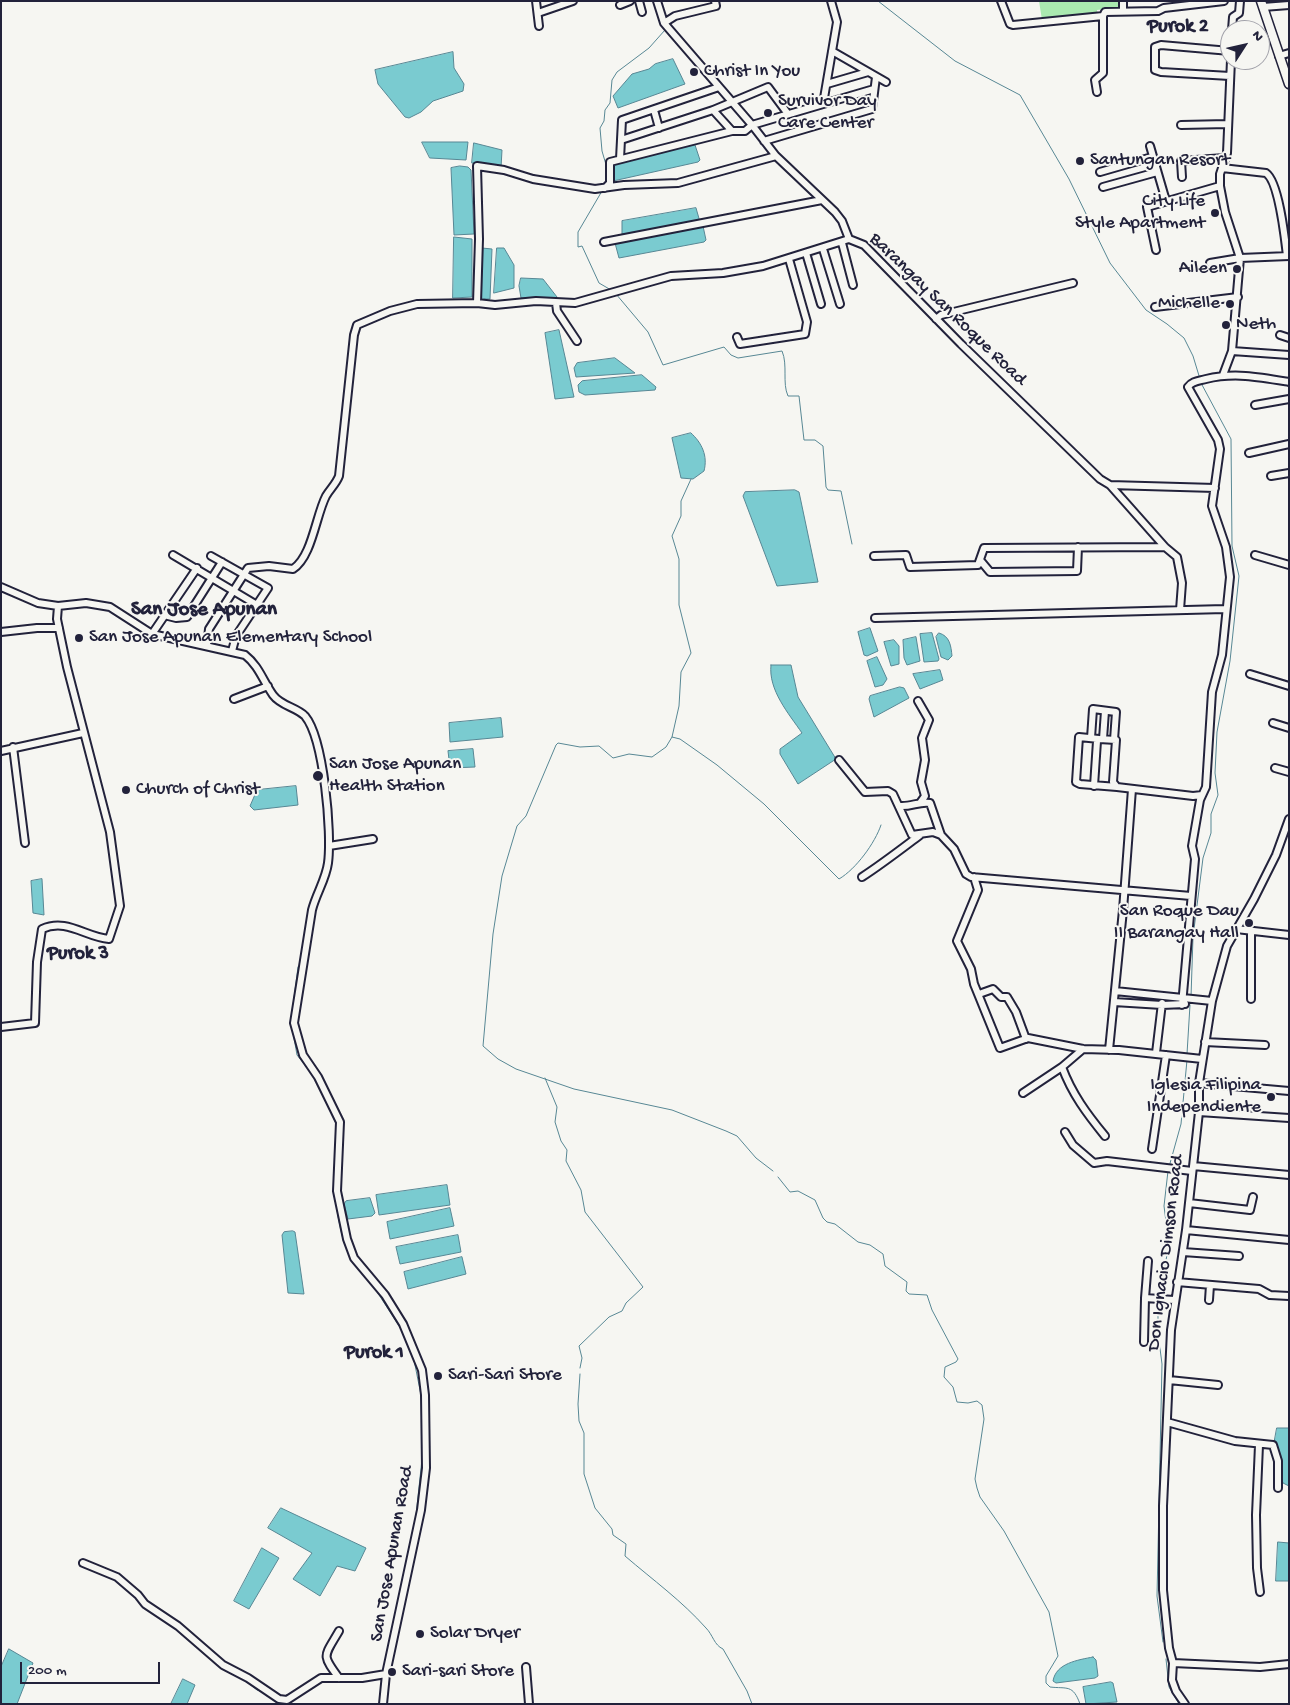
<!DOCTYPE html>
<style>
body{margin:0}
#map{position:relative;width:1290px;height:1705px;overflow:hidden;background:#f6f6f2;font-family:"Gochi Hand",sans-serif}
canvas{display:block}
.frame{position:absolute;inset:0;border:2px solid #22223b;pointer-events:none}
.north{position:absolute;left:1220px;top:20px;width:50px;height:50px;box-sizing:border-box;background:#f6f6f2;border:1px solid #a1a1a9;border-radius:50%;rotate:55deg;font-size:14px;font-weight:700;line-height:20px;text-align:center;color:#22223b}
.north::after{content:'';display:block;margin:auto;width:18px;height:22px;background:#22223b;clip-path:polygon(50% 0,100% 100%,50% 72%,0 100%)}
.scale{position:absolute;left:20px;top:1662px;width:140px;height:22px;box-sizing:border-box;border:2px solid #22223b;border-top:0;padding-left:6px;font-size:15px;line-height:18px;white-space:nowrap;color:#22223b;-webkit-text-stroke:4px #f6f6f2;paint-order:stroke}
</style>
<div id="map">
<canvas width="1290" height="1705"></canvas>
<div class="frame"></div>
<div class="north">N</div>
<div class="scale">200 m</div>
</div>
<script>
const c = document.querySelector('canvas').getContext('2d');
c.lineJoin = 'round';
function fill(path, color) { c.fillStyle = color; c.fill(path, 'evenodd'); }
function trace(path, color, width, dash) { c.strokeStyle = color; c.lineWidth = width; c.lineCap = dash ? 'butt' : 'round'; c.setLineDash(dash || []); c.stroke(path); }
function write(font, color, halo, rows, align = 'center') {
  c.font = font + ' "Gochi Hand",sans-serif'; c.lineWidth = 4; c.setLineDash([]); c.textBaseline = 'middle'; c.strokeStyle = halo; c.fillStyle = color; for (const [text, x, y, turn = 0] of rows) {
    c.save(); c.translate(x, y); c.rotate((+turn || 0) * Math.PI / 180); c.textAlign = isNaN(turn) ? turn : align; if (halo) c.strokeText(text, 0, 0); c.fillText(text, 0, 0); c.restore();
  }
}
fill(new Path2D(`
 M1039,1H1122V7L1097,10V14L1042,20Z`), '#aae9b0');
const water = new Path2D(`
 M453,52L454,68L464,84L463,91L433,101L421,112L409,118L405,117L378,84L375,70Z
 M673,59L685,84L618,108L613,96L632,74L649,69L655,64Z
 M422,142H468L466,160L430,158Z
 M474,143L502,150L501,168L472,163Z
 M695,145L700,160L698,162L613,181L612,171L615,164Z
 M460,166L468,167L471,170L474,234L454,235L451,168Z
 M696,208L700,222L622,236V221Z
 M703,226L706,240L704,242L619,258L615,243Z
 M454,237L472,239V297L453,298Z
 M482,248L492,249L490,299H480Z
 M497,248H504L514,265V288L494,293Z
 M521,278L543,279L557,297L555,300L521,298L519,286Z
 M559,330L574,397L555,399L545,333Z
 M615,358L635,373L576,377L574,368L577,363Z
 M642,375L656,387L655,390L585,395L579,392L578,385L582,381Z
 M691,433C702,443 708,456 704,471L693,479L681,478L672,438Z
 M795,490L799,492L818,582L777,586L743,496L745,492Z
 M870,628L878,651L867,656L864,655L858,632Z
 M932,633L939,659L938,661L924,662L920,634Z
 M939,633C950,636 951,646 952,656L948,660L941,657L936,637Z
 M916,637L920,661L907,665L904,658L903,640Z
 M894,640L899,646V664L891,666L884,642Z
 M877,657L887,679L883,685L875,687L867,661Z
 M771,665H791L798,697L836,759L798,784L780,754V749L802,733C789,714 768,690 771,665Z
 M940,670L943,680L920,689L913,674Z
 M900,687L904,688L909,698L874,717L869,699L870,696Z
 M501,718L503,737L450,742L449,723Z
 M473,749L475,767L450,768L448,751Z
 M296,786L298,805L254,810L250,806L257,790Z
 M42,879L44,915L33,913L31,881Z
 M447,1185L450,1205L379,1215L376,1195Z
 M370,1198L375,1213L372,1216L348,1219L344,1204L346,1201Z
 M450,1208L454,1226L390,1239L387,1222Z
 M293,1231L295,1232L304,1294L288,1293L282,1235L284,1232Z
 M458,1235L461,1252L400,1264L396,1247Z
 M462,1257L466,1274L408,1289L404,1272Z
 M1277,1428H1289V1486L1283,1483C1277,1469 1284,1456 1274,1444Z
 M281,1508L366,1548L355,1571L337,1566L320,1596L293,1579L312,1553L268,1528Z
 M1278,1542L1289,1543V1581H1276Z
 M262,1548L279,1558L249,1609L234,1601Z
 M9,1649L33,1663L17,1704H1V1667Z
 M1093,1657L1096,1660L1098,1676L1095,1678L1056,1683L1053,1681C1056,1663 1078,1660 1093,1657Z
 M183,1679L195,1685L187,1704H171Z
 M1111,1682L1113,1683L1117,1702L1086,1704L1083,1687Z`);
fill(water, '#7acbd0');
trace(water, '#578794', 1);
trace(new Path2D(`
 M878,1L955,61L1020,95L1069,179L1110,263L1146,310L1167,324L1184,338L1193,356L1200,379
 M607,168L602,151L600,128L604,121L605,110L610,103L612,80L617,72L649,48L665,30
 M602,191L578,232V247L582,246L599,283L611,290
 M616,294L648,332L663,365L724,347L731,355L738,358L782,351C788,365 782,383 788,396H799L804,440H815L823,446L826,487L828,490L841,491L852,544
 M691,479L681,501V516L672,536L679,559V605L691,653L681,672L679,706L672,737L680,739L717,765L764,804L839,879C856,869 875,843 881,825
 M672,737L666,747L652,757L629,754L613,758L599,746L580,747L558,743L556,745L526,816L517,826L502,876L493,934L483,1046L498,1059L516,1069L574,1089L672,1110L726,1131L737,1136L756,1158L773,1171
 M298,967L291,1021L297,1055L312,1074
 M1191,997L1193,937L1203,858L1211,833V814L1218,795L1215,773L1217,732L1230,661L1239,576L1232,546L1231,439L1201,383
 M1187,1054L1190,1005
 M545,1078L557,1107L555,1122L561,1141L567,1150L566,1161L581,1190L585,1212L643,1287L626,1303L622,1311L609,1317L579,1346L582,1358L580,1368
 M326,1100L337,1126
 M336,1142C333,1180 334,1206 344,1243
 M1169,1167L1181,1124L1187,1060
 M778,1177L790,1192L798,1191L815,1200L823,1218L827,1222L835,1224L858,1242L870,1245L883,1254L885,1266L907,1282L906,1291L909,1294L927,1295L932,1310L958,1359L956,1362L945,1367L944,1377L953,1387L957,1402L968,1403L977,1401L982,1405L984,1419L975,1479L977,1488L980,1497L1004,1531L1049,1612L1058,1656L1046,1676V1683L1050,1687C1067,1689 1073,1684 1080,1704
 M372,1284L401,1329
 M1159,1295L1169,1245L1164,1206L1168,1171
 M1158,1306V1333L1162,1364L1157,1596L1163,1642
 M414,1360L422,1400
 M580,1374L578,1404L579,1421L584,1433V1474L595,1508L612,1529L613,1535L626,1544L625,1556C653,1580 682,1601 706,1628C713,1635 714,1645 723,1649L747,1691L752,1704
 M415,1525L422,1459V1412
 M144,1607L167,1622
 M186,1637L192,1643
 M1166,1659L1169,1687L1179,1704
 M384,1666L394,1621
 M242,1678L257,1690L263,1692
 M381,1692L383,1676`), '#578794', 1);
const minor = new Path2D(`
 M536,1L539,26
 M639,1L642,12
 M657,1L664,23L752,125L776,156L835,212L842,221L849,239
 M1001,1L1010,24L1013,25L1103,16
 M1123,1V11
 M620,5L630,1
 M1263,7L1289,5
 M538,13L573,1
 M664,23L675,16L716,6L715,1
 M1232,30L1233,17L1239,13L1240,1
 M832,51L886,82
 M1230,51L1161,45L1155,47V70L1161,72L1230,76
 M1279,56L1289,53
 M827,84L868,72
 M1097,92L1095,80L1103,73V16L1105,12L1158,11L1164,8L1224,1
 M823,104L837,22L831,1
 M654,110L659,128
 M713,110L732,131
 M1181,125L1228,124
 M621,140L713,110L768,87L788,114
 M764,141L872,109L876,77
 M1150,146L1166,201
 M620,159L622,120L719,87
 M1222,168L1266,173C1279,182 1285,239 1287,256
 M1100,172L1152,157
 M1182,177L1181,161L1225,158
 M1103,187L1157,172
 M605,188L610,183V162L732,131H745L752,125L874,89
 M604,242L822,200
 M842,243L853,285
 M823,249L840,304
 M1156,250L1147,207L1220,186
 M806,253L821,304
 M1210,263L1240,258L1289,256
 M477,303L479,239L477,166L504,170L533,179L595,189L624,185L678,183L776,156
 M556,303L557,311L577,341
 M1155,307L1238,297
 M936,319L941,315L1073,283
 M1280,335L1289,338
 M737,337L740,344L805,334L807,322L789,259
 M1232,351L1289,355
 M1223,375L1232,351L1240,258L1225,212L1220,186V174L1227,153L1231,60
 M1255,405L1289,399
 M1249,453L1289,444
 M1271,476L1289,473
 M1110,485L1215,488
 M173,555L257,605
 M1255,555L1289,565
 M211,556L268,588L236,636L232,651
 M874,556L906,555L910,567L978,565L984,548L1165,547
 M980,560L990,572L1077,571L1078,547
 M1,587L38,603L58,606L86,603L110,607L152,634L245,655C259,666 263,681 273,695C281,706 296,707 305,716C324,739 332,833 328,863C326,879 316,894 312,910L294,1023L303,1055L318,1077L340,1122L337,1191L347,1239L354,1258L385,1295L403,1324L422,1370L425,1395L426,1468L421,1510L386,1674L383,1704
 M164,615L176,618L187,617L222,562
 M875,618L1225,609
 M1,632L37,628H59
 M152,634L197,568
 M207,645L209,629L248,568L269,566L293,569C312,557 316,515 326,496C330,489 336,484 339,476L354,335L357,325L390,311L417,304L477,303L495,305L536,301L575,303L671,276L723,273L763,266L849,239L864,245L961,344L1100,479L1110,485L1165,547L1177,557L1182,583L1180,610
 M1250,674L1289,686
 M234,699L268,686
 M918,701L929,720L922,738L925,760L921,782L925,796L920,803
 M1273,723L1289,728
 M1091,738L1093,709L1116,712L1114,740
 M1099,739L1079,737L1076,782L1080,784L1117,787
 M1103,739L1105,711
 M13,747L25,843
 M1,751L83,733
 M839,760L865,792L888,791L893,794L912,835L933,832L941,835
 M1275,768L1289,772
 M1094,786L1097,741L1099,739L1116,740L1113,782L1117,787L1193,796L1202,795
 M900,806C911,807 920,801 930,803L941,835L954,849L966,874L971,877L1191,896
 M329,846L373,839
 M862,877C882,864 900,850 920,835
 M974,877L978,890L957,941L971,969L974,984L1000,1048L1028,1038L1083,1049L1119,1050L1202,1059
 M1236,929L1289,935
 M1115,991L1212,1001
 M979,994L993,989L1001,997H1007L1016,1012L1026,1039
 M1251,999V931
 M1114,1002L1162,1005L1185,1004
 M1182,1005L1195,859L1192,846L1200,800L1206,787L1212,692L1222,655L1230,577L1226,547L1212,506L1220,449L1218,440L1188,387C1192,381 1199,381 1206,379C1234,372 1260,377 1289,382
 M1,1027L35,1023L37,962L42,929C67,918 85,937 109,939L120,906L110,832L67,667L57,619L58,606
 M1205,1042L1265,1045
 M1109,1050L1123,910L1132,789
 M1156,1053L1162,1003
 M1062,1067C1072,1094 1087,1114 1105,1136
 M1199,1083L1289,1091
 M1023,1093L1062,1067L1083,1049
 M1199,1112L1289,1118
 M1065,1132L1073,1145L1094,1163L1107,1161L1192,1171
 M1152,1149L1166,1055
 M1193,1166L1289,1175
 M1189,1203L1250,1210L1253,1197
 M1186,1230L1289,1240
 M1183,1252L1239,1256
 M1177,1282L1259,1289L1270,1295L1289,1296
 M1145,1298L1174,1300
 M1209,1300L1210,1285
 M1144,1342L1145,1298L1148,1261
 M1169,1380L1218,1385
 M1167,1422L1235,1441L1273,1445L1278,1461V1488
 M1259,1445L1256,1515L1257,1568L1260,1592
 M83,1563L117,1577L138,1595L145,1604L178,1626L223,1665L248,1678L279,1699L287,1700L321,1678H362L386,1674
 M339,1631C324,1657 321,1654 339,1678
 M1173,1663L1260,1667L1289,1664
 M526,1667L529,1704
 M1185,1704L1176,1691L1172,1680L1173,1663L1169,1648L1163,1590V1506L1171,1330L1186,1230L1199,1112V1083L1212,1001L1227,946L1254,899L1276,855L1289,819`);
const major = new Path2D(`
 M1261,1L1289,84`);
trace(minor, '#22223b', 10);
trace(major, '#22223b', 11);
trace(minor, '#f6f6f2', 6);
trace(major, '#f6f6f2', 8);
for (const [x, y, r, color] of [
 [694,72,5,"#22223b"],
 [768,113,5,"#22223b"],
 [1080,161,5,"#22223b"],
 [1215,213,5,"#22223b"],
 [1237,269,5,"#22223b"],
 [1230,304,5,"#22223b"],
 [1226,325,5,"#22223b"],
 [79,638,5,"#22223b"],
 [318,776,6,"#22223b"],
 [126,790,5,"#22223b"],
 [1249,923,5,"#22223b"],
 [1271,1097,5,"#22223b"],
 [438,1376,5,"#22223b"],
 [420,1634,5,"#22223b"],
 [392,1672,5,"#22223b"]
]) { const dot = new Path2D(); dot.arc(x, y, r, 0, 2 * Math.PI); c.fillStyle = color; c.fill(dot); trace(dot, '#f6f6f2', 2); }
write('19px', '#22223b', '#f6f6f2', [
 ["Christ In You",704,72],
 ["Survivor Day",778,102],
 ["Care Center",778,124],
 ["Santungan Resort",1090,161],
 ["City Life",1205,202,"right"],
 ["Style Apartment",1205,224,"right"],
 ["Aileen",1227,269,"right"],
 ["Michelle",1220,304,"right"],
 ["Neth",1236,325],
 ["San Jose Apunan Elementary School",89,638],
 ["San Jose Apunan",329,765],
 ["Health Station",329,787],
 ["Church of Christ",136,790],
 ["San Roque Dau",1239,912,"right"],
 ["II Barangay Hall",1239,934,"right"],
 ["Iglesia Filipina",1261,1086,"right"],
 ["Independiente",1261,1108,"right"],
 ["Sari-Sari Store",448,1376],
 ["Solar Dryer",430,1634],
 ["Sari-sari Store",402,1672]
], 'left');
write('19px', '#22223b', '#f6f6f2', [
 ["Barangay San Roque Road",947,310,44],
 ["Don Ignacio Dimson Road",1167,1253,-83],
 ["San Jose Apunan Road",393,1554,-80]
]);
write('bold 20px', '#22223b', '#f6f6f2', [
 ["Purok 2",1178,28],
 ["Purok 3",78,955],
 ["Purok 1",374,1354]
]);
write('bold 21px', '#22223b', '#f6f6f2', [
 ["San Jose Apunan",204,611]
]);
</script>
